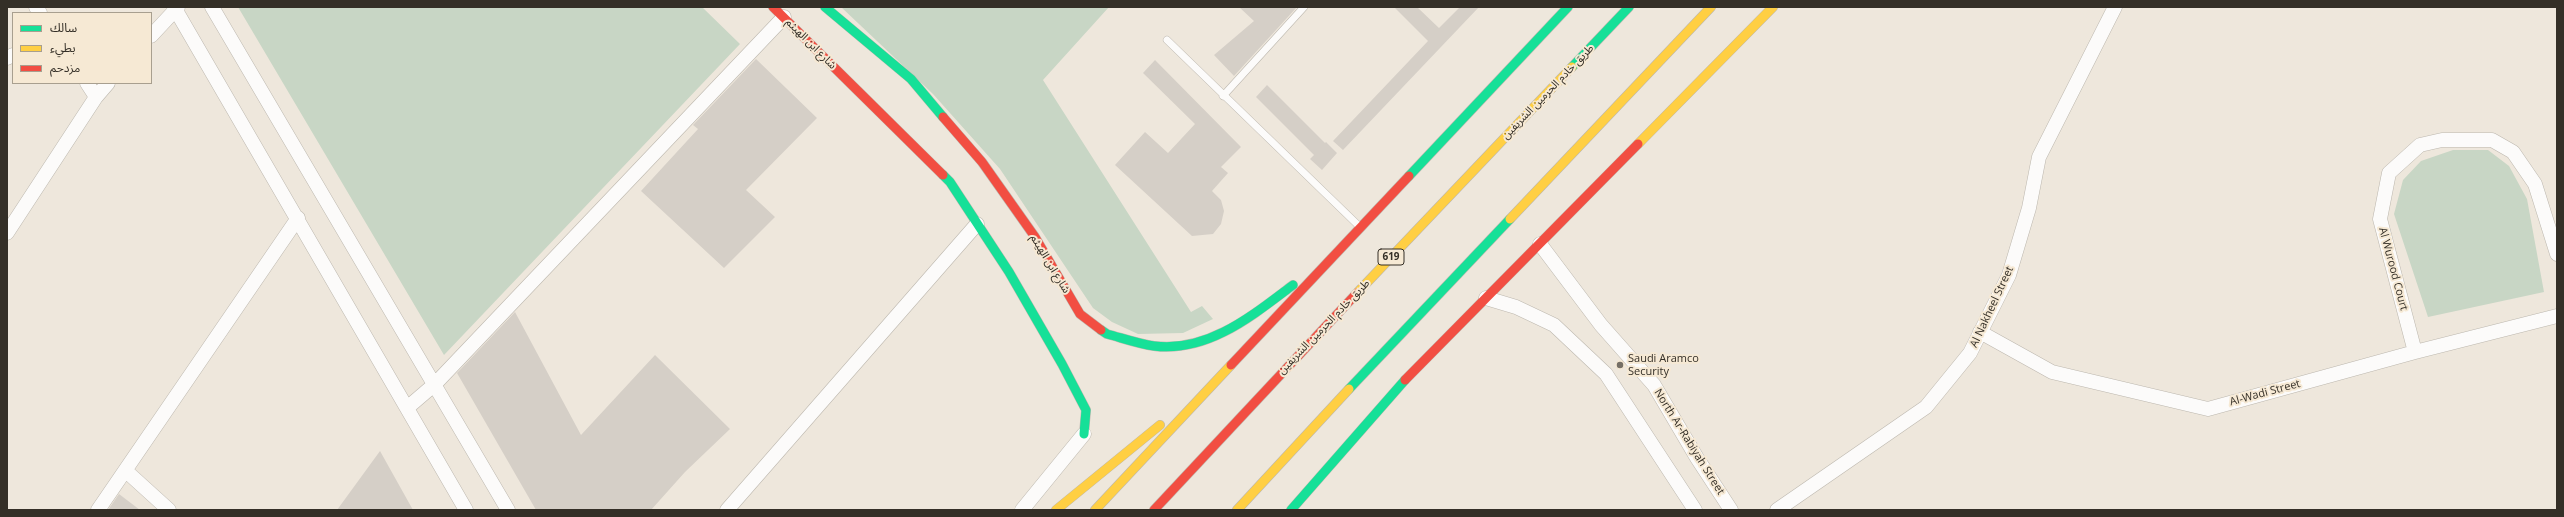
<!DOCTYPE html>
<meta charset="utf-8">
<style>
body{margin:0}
#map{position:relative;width:2564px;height:517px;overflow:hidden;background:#eee7dc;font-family:"Open Sans","Noto Sans Arabic",sans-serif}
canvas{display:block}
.frame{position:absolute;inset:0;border:8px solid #342f27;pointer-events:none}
.legend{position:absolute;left:12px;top:12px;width:140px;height:72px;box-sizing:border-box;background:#f6e9d4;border:1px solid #a89f8f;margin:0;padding:5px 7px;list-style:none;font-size:12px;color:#342f27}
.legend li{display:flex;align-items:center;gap:8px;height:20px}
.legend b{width:20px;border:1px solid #a89f8f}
</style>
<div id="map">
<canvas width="2564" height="517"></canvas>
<div class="frame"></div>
<ul class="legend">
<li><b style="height:5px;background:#16e098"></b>سالك</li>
<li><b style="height:5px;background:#ffcf43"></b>بطيء</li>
<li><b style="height:5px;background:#f24e42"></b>مزدحم</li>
</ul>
</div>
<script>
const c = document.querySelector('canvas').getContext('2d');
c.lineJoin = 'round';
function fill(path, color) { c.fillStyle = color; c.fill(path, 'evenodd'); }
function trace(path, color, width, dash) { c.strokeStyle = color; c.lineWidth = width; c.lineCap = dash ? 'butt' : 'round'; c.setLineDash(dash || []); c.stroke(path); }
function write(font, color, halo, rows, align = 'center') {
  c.font = font + ' "Open Sans","Noto Sans Arabic",sans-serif'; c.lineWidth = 4; c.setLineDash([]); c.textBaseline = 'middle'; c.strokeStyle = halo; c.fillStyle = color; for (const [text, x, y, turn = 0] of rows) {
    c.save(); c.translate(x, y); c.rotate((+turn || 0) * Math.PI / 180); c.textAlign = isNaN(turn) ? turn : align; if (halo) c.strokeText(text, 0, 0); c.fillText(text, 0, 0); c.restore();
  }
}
fill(new Path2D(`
 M238,7H702L740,44L444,355Z
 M841,7H1109L1043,80L1191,312L1202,306L1213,319L1183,333L1138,334L1112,322L1093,308L1000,169L933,94Z
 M2453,150H2488L2509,166L2527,199L2544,292L2428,317L2394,214L2403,180L2421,161Z`), '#c8d6c5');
fill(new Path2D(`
 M1239,7H1297L1234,76L1214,55L1254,21Z
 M1394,7H1417L1439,28L1460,7H1479L1343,150L1333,141L1428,41Z
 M756,59L817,118L746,190L775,217L724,268L641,191L698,129L693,125Z
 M1155,60L1241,147L1221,167L1228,173L1212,191L1221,200L1224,211L1221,224L1213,234L1192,236L1115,165L1145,132L1168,153L1195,124L1143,73Z
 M1267,85L1325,143L1326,142L1337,153L1322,170L1310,159L1314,155L1256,97Z
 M515,312L581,435L655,355L730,429L685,472L651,510H536L457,373Z
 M380,451L413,510H337Z
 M119,494L140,510H108Z`), '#d5cfc7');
const lane = new Path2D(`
 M1167,40L1360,227
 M1223,96L1304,7`);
const street = new Path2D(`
 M36,7L40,13
 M174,7L466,510
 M212,7L508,510
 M151,36L178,7
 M7,58L13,55
 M87,83L96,97
 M7,233L96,97L108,83
 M1540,244L1601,325L1654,385L1697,458L1731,510
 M1486,298L1516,307L1554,325L1606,374L1695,510
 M1980,332L2052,372L2208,409L2415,352L2557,316
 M2415,352L2380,219L2389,173L2420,145L2442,140H2492L2513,152L2535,184L2557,254
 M407,408L435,384L784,17
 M126,471L169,510
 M98,510L298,218
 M727,510L977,224
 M1022,510L1084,434
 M1777,510L1926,407L1970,353L2009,275L2029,208L2039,157L2115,7`);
const fast = new Path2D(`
 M825,7L911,79L943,117
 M1572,67L1629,7
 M943,175L950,182L1009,272L1062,364L1086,410L1084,434
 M1409,176L1568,7
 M1101,330L1107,334C1122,338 1139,344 1154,346C1208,353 1253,315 1293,285
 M1349,389L1510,219
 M1291,510L1405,380`);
const slow = new Path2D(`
 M1638,144L1773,7
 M1510,219L1711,7
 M1357,293L1572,67
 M1056,510L1160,425
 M1095,510L1231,365
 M1237,510L1349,389`);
const jam = new Path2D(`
 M773,7L943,175
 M943,117L982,162L1035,237L1080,314L1101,330
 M1231,365L1409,176
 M1405,380L1638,144
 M1154,510L1357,293`);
trace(lane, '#bcb7ae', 8);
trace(street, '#bcb7ae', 15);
trace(fast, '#bcb7ae', 10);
trace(slow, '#bcb7ae', 10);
trace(jam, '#bcb7ae', 10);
trace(lane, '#fcfbfa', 7);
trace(street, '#fcfbfa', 14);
trace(fast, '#16e098', 9);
trace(slow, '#ffcf43', 9);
trace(jam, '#f24e42', 9);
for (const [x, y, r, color] of [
 [1620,365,4,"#756f66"]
]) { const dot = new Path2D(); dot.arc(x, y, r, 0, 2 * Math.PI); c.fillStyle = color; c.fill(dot); trace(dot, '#f6e9d4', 1.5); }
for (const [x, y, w] of [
 [1391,257,26]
]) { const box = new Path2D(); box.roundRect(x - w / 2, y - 8, w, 16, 3); c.fillStyle = '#f6e9d4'; c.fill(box); trace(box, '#342f27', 1); }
write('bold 10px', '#342f27', null, [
 ["619",1391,257]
]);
write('11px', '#342f27', '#f6e9d4', [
 ["شارع ابن الهيثم",811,44,45],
 ["طريق خادم الحرمين الشريفين",1548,92,-46],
 ["شارع ابن الهيثم",1050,264,59],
 ["Al Wurood Court",2393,269,75],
 ["Al Nakheel Street",1992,307,-65],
 ["طريق خادم الحرمين الشريفين",1324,327,-46],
 ["Al-Wadi Street",2265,393,-15],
 ["North Ar-Rabiyah Street",1689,442,58]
]);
write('11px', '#342f27', '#f6e9d4', [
 ["Saudi Aramco",1628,359],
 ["Security",1628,372]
], 'left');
</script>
